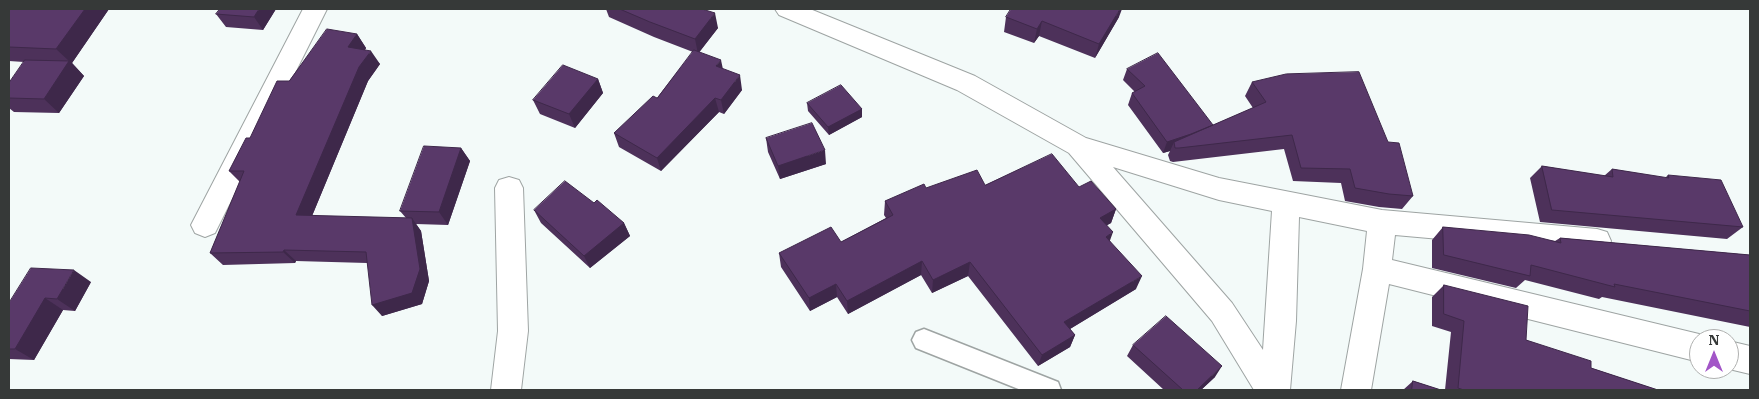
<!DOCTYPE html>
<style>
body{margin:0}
#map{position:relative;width:1759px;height:399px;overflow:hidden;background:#f3faf9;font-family:"IBM Plex Serif",serif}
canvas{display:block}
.frame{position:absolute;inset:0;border:10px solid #363938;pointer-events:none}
.north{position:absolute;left:1689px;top:329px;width:50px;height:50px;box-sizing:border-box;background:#fff;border:1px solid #afb0af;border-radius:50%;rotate:0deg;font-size:14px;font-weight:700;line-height:20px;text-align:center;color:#363938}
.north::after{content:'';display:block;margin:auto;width:18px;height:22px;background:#a255c7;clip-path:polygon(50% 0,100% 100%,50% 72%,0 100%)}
</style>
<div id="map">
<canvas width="1759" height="399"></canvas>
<div class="frame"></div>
<div class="north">N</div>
</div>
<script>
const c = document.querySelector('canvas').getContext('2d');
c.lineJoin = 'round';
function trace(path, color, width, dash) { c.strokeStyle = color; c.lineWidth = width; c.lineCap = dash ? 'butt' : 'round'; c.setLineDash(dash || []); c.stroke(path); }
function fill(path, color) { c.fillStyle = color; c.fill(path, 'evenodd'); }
const service = new Path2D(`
 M924,329L1058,382L1061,390H1021L916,348L912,340L916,332Z`);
const minor = new Path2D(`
 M303,9H327L215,233L205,237L195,233L191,225Z
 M775,9H810L975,76L1086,138L1219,178L1382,210L1597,229L1607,232L1611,241L1607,250L1597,253L1395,235L1392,260L1699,334L1710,339H1699V362L1389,284L1371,390H1341L1363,269L1367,231L1299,217L1296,321L1290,390H1254L1212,321L1069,153L957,90L779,15ZM1113,167L1219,200L1272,211L1263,350L1232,303Z
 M509,177L519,180L523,188L528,331L521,390H491L498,331L495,188L499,180Z
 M1729,341L1750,346V374L1729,369Z`);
trace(service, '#9ea4a3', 3);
trace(minor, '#9ea4a3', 2);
fill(service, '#fff');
fill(minor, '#fff');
fill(new Path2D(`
 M9,9H109L72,63L84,76L59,113L14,112L9,108V83L24,62L9,61Z
 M276,9L263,30L226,27L216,14Z
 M606,9H702L718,28L699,52L723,69L742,90L724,114L719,112L661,171L619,147L614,133L657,98L693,52L654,37L609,17Z
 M1006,17H1119L1095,58L1039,36L1034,43L1004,32Z
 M357,34L366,48L365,50L380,64L368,81L312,216L406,218L400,211L461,148L470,161L448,225L416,224L421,231L429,281L422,304L382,316L367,263L296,261L295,263L223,265L210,253L240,182L229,171L250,138Z
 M1127,69L1213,125L1253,108L1245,96L1252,82L1388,142L1413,196L1402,209L1379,207L1345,201L1341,183L1293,181L1284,149L1173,162L1170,161L1168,155L1170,151L1163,153L1128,105L1132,93L1135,92L1123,80Z
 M598,79L603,93L575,128L540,114L533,100Z
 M807,103L862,109V117L829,135L808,111Z
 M766,138L826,164L780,179L768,152Z
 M1542,166L1604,176L1612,169L1665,178L1668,175L1743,227L1727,239L1540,222L1530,178Z
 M985,185L1079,187L1116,209L1111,223L1107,225L1110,241L1136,289L1070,329L1075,335L1070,347L1038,366L968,276L932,293L921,275L848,314L837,297L810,311L781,267L779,253L841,242L886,218L884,215L885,201L926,188Z
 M594,203L624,223L630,236L590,268L541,223L534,210Z
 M1443,227L1555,241L1560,238L1750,255V327L1602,297L1599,299L1525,280L1516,288L1432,268V240Z
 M91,282L75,311L63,310L34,360L9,359V303Z
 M1444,285L1526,340L1591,368L1658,390H1445L1451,332L1432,326V297Z
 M1133,345L1215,377L1201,390H1164L1127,356Z
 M1413,381L1441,390H1403Z`), '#4d315a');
fill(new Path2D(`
 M85,9H109L72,63L84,76L59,113L44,99L69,61L56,49Z
 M259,9H276L263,30L254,17Z
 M1120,9H1122L1119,17L1095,58L1099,44Z
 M715,13L718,28L698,54L695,39Z
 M1042,21L1039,36L1034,43L1037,29Z
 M357,34L366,48L358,60L348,47Z
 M371,51L380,64L368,81L307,228L296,215L359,67Z
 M721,60L724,74L716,66Z
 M740,75L742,90L724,114L721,100Z
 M598,79L603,93L575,128L569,114Z
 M715,98L719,112L661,171L657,158Z
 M862,109V117L829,135L828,127Z
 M1214,127L1174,142L1170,151L1163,153L1167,142Z
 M461,148L470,161L448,225L439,212Z
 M825,150L826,164L780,179L778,166Z
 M1116,209L1111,223L1095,232L1100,218Z
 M412,218L421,231L429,281L422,304L382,316L372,305Z
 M624,223L630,236L590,268L584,256Z
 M1113,232L1108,246L1106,237Z
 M284,250L296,261L295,263L283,252Z
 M922,261L921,275L848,314L847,301Z
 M970,262L968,276L932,293L933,280Z
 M74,270L91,282L75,311L57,299Z
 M1142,276L1136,289L1060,335L1064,322Z
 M836,284L837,297L810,311L809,298Z
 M45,298L63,310L34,360L15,349Z
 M1075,335L1070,347L1038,366L1042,355Z
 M1222,366L1215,377L1201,390H1197Z`), '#3e284a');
const building = new Path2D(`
 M9,9H85L56,49L9,47Z
 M220,9H259L254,17L216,14Z
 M620,9H702L715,13L695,39L650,22Z
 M1011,9H1120L1099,44L1042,21L1037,29L1006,17Z
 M327,29L357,34L348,47L371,51L359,67L296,215L412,218L420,269L412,293L372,305L366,252L284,250L283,252L210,253L244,171H229L246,138H250L277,81H289Z
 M694,50L721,60L716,66L740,75L721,100L715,98L657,158L614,133L653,96L657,98Z
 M1158,53L1213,125L1191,134L1167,142L1132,93L1145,86L1127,69Z
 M25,60L69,61L44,99L9,98V83Z
 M563,65L598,79L569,114L533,100Z
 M1359,72L1388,142L1399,143L1413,196L1389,194L1355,188L1350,169L1301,168L1292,135L1179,148H1175L1174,142L1266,102L1252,82L1286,74Z
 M841,85L862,109L828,127L807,103Z
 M812,123L825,150L778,166L766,138Z
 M424,146L461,148L439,212L400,211Z
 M1052,154L1079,187L1091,181L1116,209L1100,218L1113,232L1106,237L1142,276L1064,322L1075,335L1042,355L970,262L933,280L922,261L847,301L836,284L809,298L779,253L831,227L841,242L893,215L885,201L924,184L926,188L977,170L985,185Z
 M1542,166L1613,177L1612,169L1669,178L1668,175L1721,180L1743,227L1552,210Z
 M565,181L594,203L597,200L624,223L584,256L534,210Z
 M1443,227L1529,235L1561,243L1560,238L1750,255V311L1614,284L1615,287L1531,265L1530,276L1444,255Z
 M31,268L74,270L57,299L45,298L15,349H9V303Z
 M1444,285L1528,306L1526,340L1591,361V368L1658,390H1464L1458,388L1464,321L1444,314Z
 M1166,316L1222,366L1197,390H1183L1133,345Z
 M1413,381L1441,390H1412Z`);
fill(building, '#593969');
trace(building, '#3e284a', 1);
</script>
